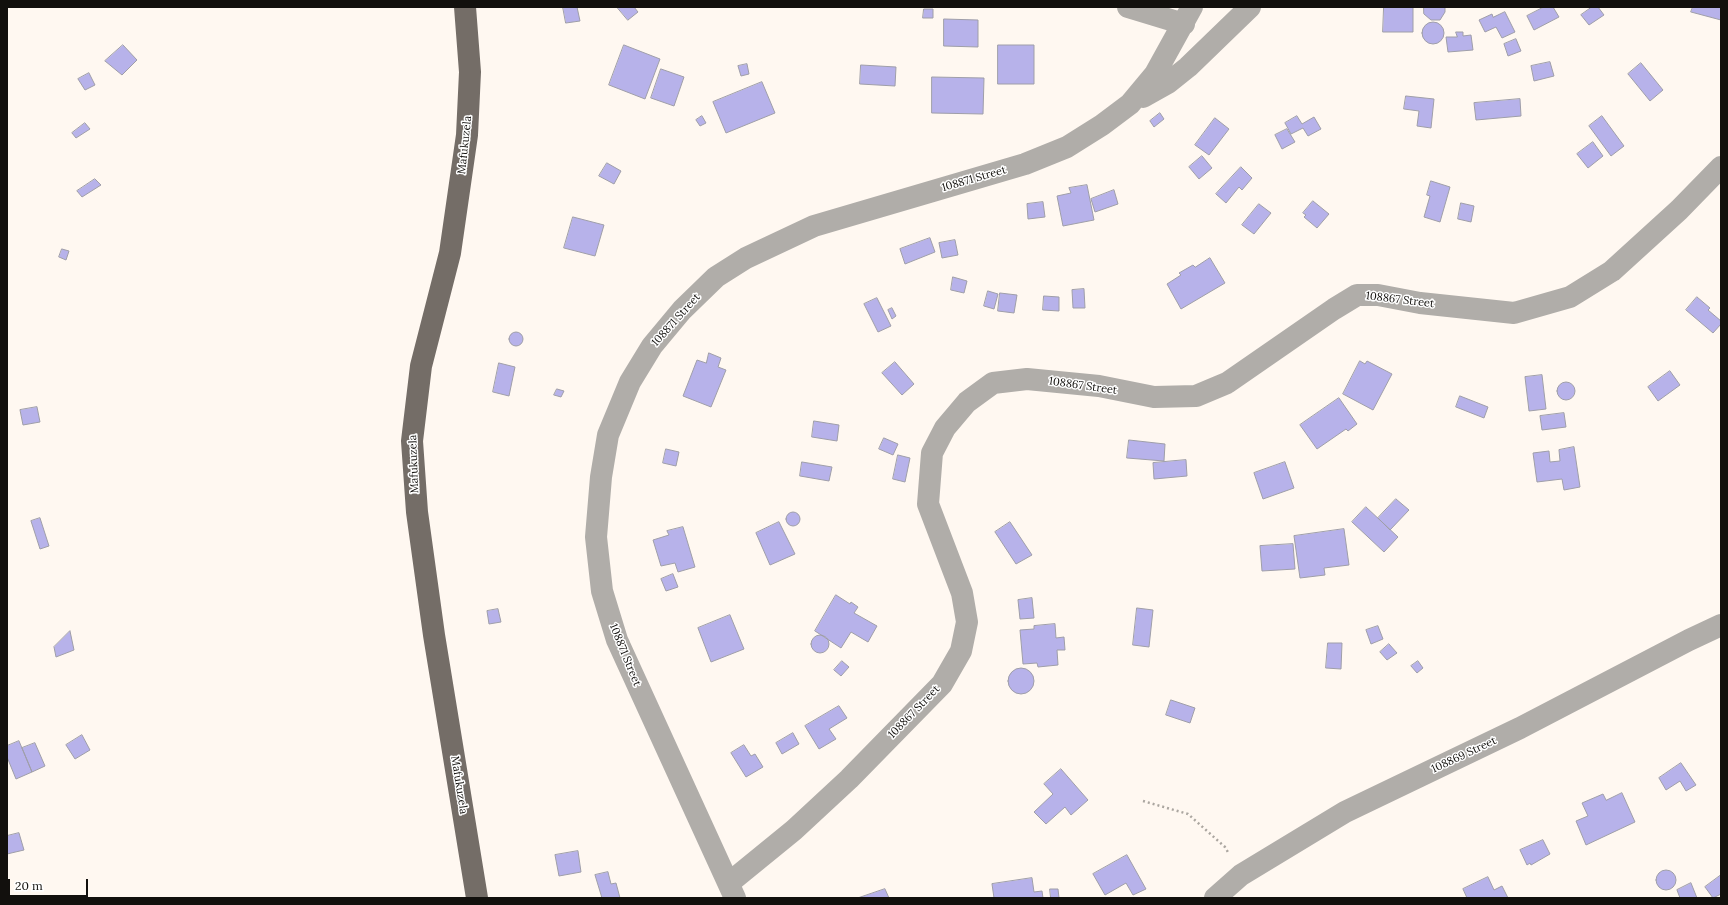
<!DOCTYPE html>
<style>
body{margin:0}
#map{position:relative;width:1728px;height:905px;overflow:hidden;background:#fff8f1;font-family:Lora,serif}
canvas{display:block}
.frame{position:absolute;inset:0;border:8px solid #12100d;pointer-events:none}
.scale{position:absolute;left:8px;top:879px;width:80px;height:18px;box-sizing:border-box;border:2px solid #12100d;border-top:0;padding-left:5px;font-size:12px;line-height:14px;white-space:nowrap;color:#12100d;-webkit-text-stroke:3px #fff;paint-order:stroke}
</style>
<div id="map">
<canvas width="1728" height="905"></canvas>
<div class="frame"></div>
<div class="scale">20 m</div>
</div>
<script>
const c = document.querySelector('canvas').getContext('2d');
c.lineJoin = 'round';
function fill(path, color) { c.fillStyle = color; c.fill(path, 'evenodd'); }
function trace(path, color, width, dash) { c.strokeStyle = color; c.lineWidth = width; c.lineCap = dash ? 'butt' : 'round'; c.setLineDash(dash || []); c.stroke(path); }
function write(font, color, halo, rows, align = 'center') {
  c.font = font + ' Lora,serif'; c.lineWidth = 3; c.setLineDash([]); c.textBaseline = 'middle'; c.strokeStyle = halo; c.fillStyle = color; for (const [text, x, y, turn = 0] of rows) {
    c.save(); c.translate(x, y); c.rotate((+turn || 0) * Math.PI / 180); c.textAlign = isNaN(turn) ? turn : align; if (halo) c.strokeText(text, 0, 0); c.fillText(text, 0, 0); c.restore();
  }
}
const building = new Path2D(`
 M563,7H577L580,21L566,23Z
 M617,7H634L638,12L628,20Z
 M1384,7H1413V32H1383Z
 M1424,7H1445V12L1440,20H1431L1424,14Z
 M1544,7H1553L1559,17L1534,30L1527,16Z
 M1592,7H1598L1604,15L1589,25L1581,15Z
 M1693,7H1721V20L1691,12Z
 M924,9H933V18H923Z
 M1505,12L1515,32L1502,38L1496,27L1485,32L1479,20L1492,14L1493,17Z
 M944,19L978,20V47L944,46Z
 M1422 33a11 11 0 1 1 22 0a11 11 0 1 1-22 0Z
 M1456,32H1463V36L1471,35L1473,50L1448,52L1446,37H1457Z
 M1516,39L1521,51L1508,56L1504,44Z
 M123,45L137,60L122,75L105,61Z
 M624,45L660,59L645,99L609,85Z
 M998,45H1034V84H998Z
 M1550,62L1554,76L1534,81L1531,66Z
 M1641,63L1663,90L1650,101L1628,74Z
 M747,64L749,74L741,76L738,66Z
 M861,65L896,67L895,86L860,84Z
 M661,69L684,77L674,106L651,98Z
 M89,73L95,85L85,90L78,79Z
 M932,77L984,78L983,114L932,113Z
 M762,82L775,113L726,133L713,102Z
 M1406,96L1434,99L1431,128L1417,126L1419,111L1404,109Z
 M1520,99L1521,116L1476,120L1474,103Z
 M1160,113L1164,119L1154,127L1150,121Z
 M702,116L706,123L700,126L696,120Z
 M1297,116L1302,124L1314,117L1321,129L1308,136L1303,128L1291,134L1285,123Z
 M1602,116L1624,146L1611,156L1589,126Z
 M1215,118L1229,129L1209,155L1195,145Z
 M85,123L90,129L76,138L72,133Z
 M1287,129L1295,142L1282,149L1275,135Z
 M1593,142L1603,156L1588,168L1577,154Z
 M1202,156L1212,168L1199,179L1189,167Z
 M607,163L621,171L614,184L599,176Z
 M1241,167L1252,178L1242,190L1239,187L1226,203L1216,194Z
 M95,179L101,185L82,197L77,191Z
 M1431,181L1450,187L1440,222L1424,217L1430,196L1427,195Z
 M1087,185L1094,220L1063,226L1057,196L1071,193L1069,188Z
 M1114,190L1118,204L1095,212L1091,199Z
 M1313,201L1329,214L1317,228L1304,217L1306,215L1303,213Z
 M1043,202L1045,217L1028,219L1027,204Z
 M1461,203L1474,206L1471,222L1458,219Z
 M1259,204L1271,213L1254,234L1242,225Z
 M573,217L604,225L595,256L564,248Z
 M930,238L935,252L905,264L900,249Z
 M955,240L958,255L942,258L939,243Z
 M62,249L69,251L66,260L59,257Z
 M1210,258L1225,283L1181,309L1167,284L1181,275L1179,273L1193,265L1195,267Z
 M953,277L967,281L964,293L951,290Z
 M1084,289L1085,308H1073L1072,290Z
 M988,291L998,294L994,309L984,306Z
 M1000,293L1017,295L1014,313L998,311Z
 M1044,296L1059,297V311L1043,310Z
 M1697,297L1710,308L1708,310L1721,321V324L1713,333L1686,310Z
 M877,298L891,326L878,332L864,304Z
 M892,308L896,316L892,319L888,310Z
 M509 339a7 7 0 1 1 14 0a7 7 0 1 1-14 0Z
 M709,353L721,358L718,367L726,370L711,407L683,396L697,360L706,363Z
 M1360,361L1365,364L1367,361L1392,374L1373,410L1343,394Z
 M895,362L914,384L902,395L882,373Z
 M499,363L515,367L509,396L493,392Z
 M1670,371L1680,385L1658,401L1648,387Z
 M1542,375L1546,409L1529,411L1525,377Z
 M1557 391a9 9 0 1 1 18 0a9 9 0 1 1-18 0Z
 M557,389L564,391L561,397L554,395Z
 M1460,396L1488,407L1484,418L1456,407Z
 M1339,398L1357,424L1348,431L1346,429L1317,449L1300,425Z
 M37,407L40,422L23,425L20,410Z
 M1564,413L1566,427L1542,430L1540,416Z
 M814,421L839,425L837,441L812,437Z
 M884,438L898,444L893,455L879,449Z
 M1129,440L1165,444L1164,461L1127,458Z
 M1574,447L1580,487L1564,490L1562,479L1537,482L1533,453L1549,451L1550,462L1560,461L1559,450Z
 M666,449L679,452L676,466L663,463Z
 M898,455L910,458L905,482L893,479Z
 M1186,460L1187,476L1154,479L1153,463Z
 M802,462L832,467L829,481L800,476Z
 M1285,462L1294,488L1263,499L1254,473Z
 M1396,499L1409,510L1390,530L1378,518Z
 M1366,507L1398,537L1384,552L1352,522Z
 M786 519a7 7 0 1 1 14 0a7 7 0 1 1-14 0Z
 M40,518L49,546L40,549L31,521Z
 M779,522L795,554L770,565L756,533Z
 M1010,522L1032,555L1016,564L995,532Z
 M683,527L695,567L678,572L675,563L661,566L653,540L669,535L667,531Z
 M1344,529L1349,565L1324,568L1325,575L1300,578L1294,536Z
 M1293,544L1295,569L1262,571L1260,546Z
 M673,574L678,587L666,591L661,579Z
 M836,595L850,604L851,602L858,607L854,613L877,626L868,642L851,632L841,648L815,631Z
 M1032,598L1034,618L1020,619L1018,600Z
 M1137,608L1153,610L1149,647L1133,645Z
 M498,609L501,622L489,624L487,611Z
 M730,615L744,649L711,662L698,628Z
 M1055,624L1056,638L1064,637L1065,650H1057L1058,665L1038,667L1037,663L1023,664L1020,630L1034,629V626Z
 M1378,626L1383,639L1371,644L1366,630Z
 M70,631L74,650L56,657L54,647Z
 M811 644a9 9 0 1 1 18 0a9 9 0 1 1-18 0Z
 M1328,643H1342L1341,669L1326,668Z
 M1389,644L1397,653L1387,660L1380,652Z
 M842,661L849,667L841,676L834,670Z
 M1418,661L1423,668L1417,673L1411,666Z
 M1008 681a13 13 0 1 1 26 0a13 13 0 1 1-26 0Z
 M1171,700L1195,708L1190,723L1166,715Z
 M839,706L847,718L829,729L836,739L819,749L805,726Z
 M793,733L799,744L782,754L776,743Z
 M82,735L90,750L75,759L66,745Z
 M19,741L32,772L16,779L7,757V746Z
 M35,743L45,766L32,772L22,748Z
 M744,745L751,756L755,754L763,767L746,777L731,753Z
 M1681,763L1696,785L1686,791L1680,781L1666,790L1659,778Z
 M1061,769L1088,800L1071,815L1065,807L1046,824L1034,812L1053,794L1044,784Z
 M1622,793L1635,822L1586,845L1576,821L1588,816L1582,803L1603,794L1606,800Z
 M19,833L24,850L7,854V836Z
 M1543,840L1550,854L1531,865L1530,863L1527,865L1520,850Z
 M578,851L581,872L559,876L555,855Z
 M1127,855L1146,889L1133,895L1126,883L1105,895L1093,874Z
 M1656 880a10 10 0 1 1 20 0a10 10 0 1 1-20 0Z
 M608,872L611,884L616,883L620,898H602L595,875Z
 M1721,875V894L1713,898L1705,887Z
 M1488,877L1494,890L1502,886L1508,898H1467L1463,889Z
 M1032,878L1034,892L1042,891L1043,898H994L992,884Z
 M1691,883L1697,898H1680L1677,890Z
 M885,889L889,898H858Z
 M1050,889H1058L1059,898H1051Z`);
fill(building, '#b7b2ea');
trace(building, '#9f9ea8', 1);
trace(new Path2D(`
 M1143,801L1188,814L1225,847L1229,854`), '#aba6a0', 2.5, [2, 3]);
trace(new Path2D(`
 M1128,7L1184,24
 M1143,97L1168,83L1188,67L1250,7
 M729,883L794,830L849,779L942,684L961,651L967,622L962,593L928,504L932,453L945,428L967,402L993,383L1027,379L1099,386L1154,397L1196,396L1227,383L1334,309L1357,295H1378L1420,303L1514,313L1570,297L1612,271L1679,210L1721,167
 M735,898L617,640L602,591L596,537L601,477L608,435L630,382L652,346L682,310L716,277L746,258L814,226L1025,164L1067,147L1102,125L1130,104L1155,74L1192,7
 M1215,898L1241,875L1345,812L1520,728L1689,640L1721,625`), '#b0ada9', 22);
trace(new Path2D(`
 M465,7L470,72L467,135L450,253L421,366L412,441L417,512L434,635L477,898`), '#746d67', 22);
write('11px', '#12100d', '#fff', [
 ["Mafukuzela",465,145,-84],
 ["108871 Street",974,179,-16],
 ["108867 Street",1400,300,7],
 ["108871 Street",676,320,-48],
 ["108867 Street",1083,386,8],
 ["Mafukuzela",414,464,-92],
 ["108871 Street",625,655,68],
 ["108867 Street",914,712,-46],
 ["108869 Street",1464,755,-25],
 ["Mafukuzela",459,785,81]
]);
</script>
